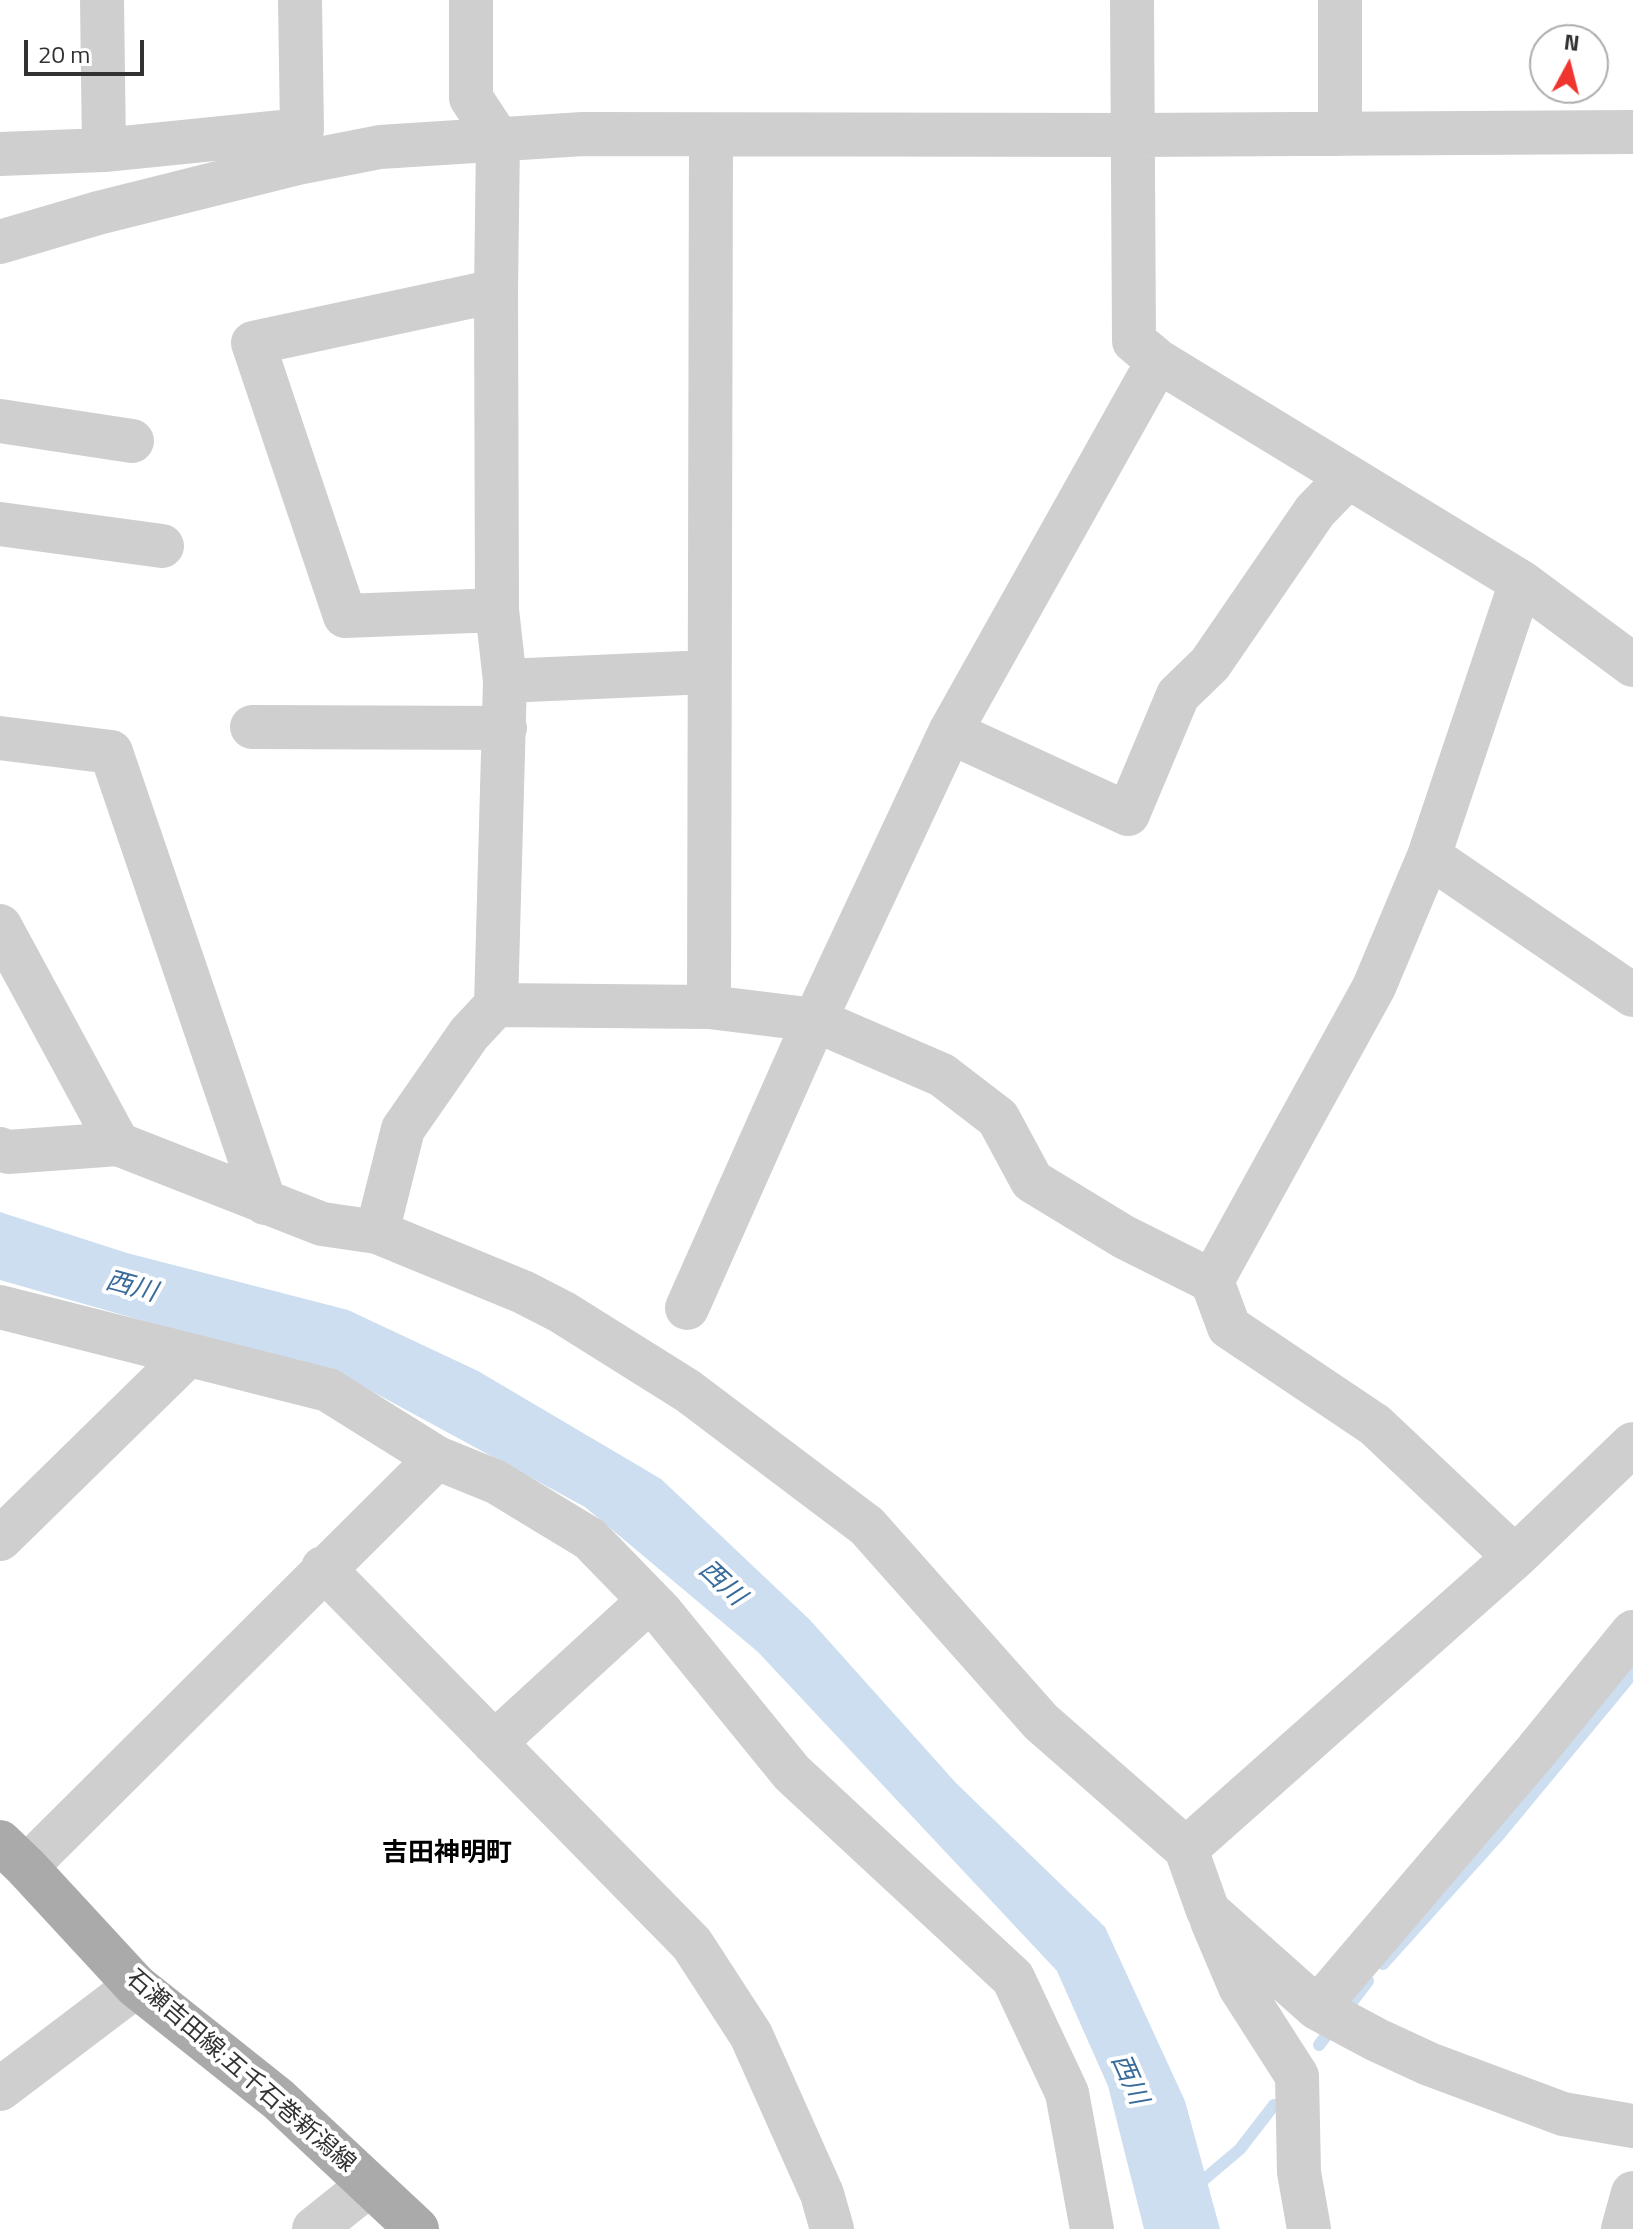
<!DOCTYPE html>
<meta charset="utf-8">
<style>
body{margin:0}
#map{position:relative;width:1633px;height:2229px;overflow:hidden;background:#fff;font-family:"Titillium Web",sans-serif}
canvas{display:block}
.north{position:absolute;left:1529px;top:24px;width:80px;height:80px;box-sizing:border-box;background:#fff;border:2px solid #adadad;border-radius:50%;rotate:7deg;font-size:22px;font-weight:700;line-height:32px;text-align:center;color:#323232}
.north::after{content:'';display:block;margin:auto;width:28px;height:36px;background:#f0352e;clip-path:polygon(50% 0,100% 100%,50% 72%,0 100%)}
.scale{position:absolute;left:24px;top:40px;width:120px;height:36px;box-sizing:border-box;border:4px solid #323232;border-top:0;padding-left:10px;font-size:24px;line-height:28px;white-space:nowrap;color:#323232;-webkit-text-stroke:6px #fff;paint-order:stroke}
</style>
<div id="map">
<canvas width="1633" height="2229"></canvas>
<div class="north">N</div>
<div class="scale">20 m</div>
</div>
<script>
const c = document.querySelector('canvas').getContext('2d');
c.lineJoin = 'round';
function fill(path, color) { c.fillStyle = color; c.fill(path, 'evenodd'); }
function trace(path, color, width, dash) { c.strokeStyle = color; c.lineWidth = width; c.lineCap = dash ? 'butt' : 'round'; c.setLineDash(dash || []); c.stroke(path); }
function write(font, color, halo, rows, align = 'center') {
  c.font = font + ' "Titillium Web","Noto Sans JP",sans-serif'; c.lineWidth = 8; c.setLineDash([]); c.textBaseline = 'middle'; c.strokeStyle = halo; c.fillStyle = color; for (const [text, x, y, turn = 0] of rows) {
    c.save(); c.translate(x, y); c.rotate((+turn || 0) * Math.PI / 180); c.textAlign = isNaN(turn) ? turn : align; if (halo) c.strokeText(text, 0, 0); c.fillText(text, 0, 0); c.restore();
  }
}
fill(new Path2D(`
 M0,1212L127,1253L348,1310L478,1371L661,1479L810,1620L956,1783L1105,1927L1185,2101L1220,2229H1144L1108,2086L1057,1971L758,1652L585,1507L351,1380L0,1280Z`), '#ccdef0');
trace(new Path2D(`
 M1383,1964L1500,1834L1633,1673
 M1319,2045L1368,1981
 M1194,2188L1240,2149L1274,2105`), '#ccdef0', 12);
trace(new Path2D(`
 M102,0L104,150
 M1132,0L1134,341L1158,361L1521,582L1633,665
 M1340,0V134
 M0,154L104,150L302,130L300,0
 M0,242L98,213L298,163L380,147L583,134L1134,135L1633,132
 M496,291L253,343L345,616L497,610
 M0,421L132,441
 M0,524L162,546
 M505,681L708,672
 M252,727L505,728
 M950,732L1128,814L1178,695L1210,664L1315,511L1347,478
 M0,738L111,752L265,1203
 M1429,856L1633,995
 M0,926L118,1144
 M496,1005L709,1007L815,1020L942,1075L998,1118L1032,1181L1124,1237L1212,1281L1229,1327L1375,1425L1515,1557
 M709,1007L711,135
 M0,1149L8,1152L118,1144L322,1224L377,1232L523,1292L562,1312L688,1391L867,1526L1041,1722L1186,1849L1208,1911L1317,2008L1377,2040L1429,2064L1563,2114L1633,2126
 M377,1232L403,1129L469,1034L496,1005L505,681L497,610L496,291L498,139L471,98V0
 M1212,1281L1374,987L1429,856L1521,582
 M0,1307L328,1390L437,1458L496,1482L590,1539L660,1611L792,1773L1013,1978L1067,2093L1092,2229
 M687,1308L815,1020L950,732L1158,361
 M0,1539L187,1356
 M323,1568L692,1944L751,2035L822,2194L832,2229
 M494,1743L649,1601
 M1186,1849L1515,1557L1633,1444
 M26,1867L437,1458
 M1212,1921L1240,1987L1297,2076L1299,2172L1309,2229
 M1317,2008L1537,1750L1633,1632
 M0,2089L136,1986
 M314,2229L369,2185
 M1623,2229L1633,2193`), '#cfcfcf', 44);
trace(new Path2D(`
 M0,1842L26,1867L136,1986L278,2099L417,2229`), '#aaa', 44);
write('24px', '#323232', '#fff', [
 ["石瀬吉田線;五千石巻新潟線",240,2072,41]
]);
write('italic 26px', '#396b9b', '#fff', [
 ["西川",131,1288,15],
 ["西川",721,1584,43],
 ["西川",1128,2080,66]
]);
write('bold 26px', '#000', '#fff', [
 ["吉田神明町",447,1855]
]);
</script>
